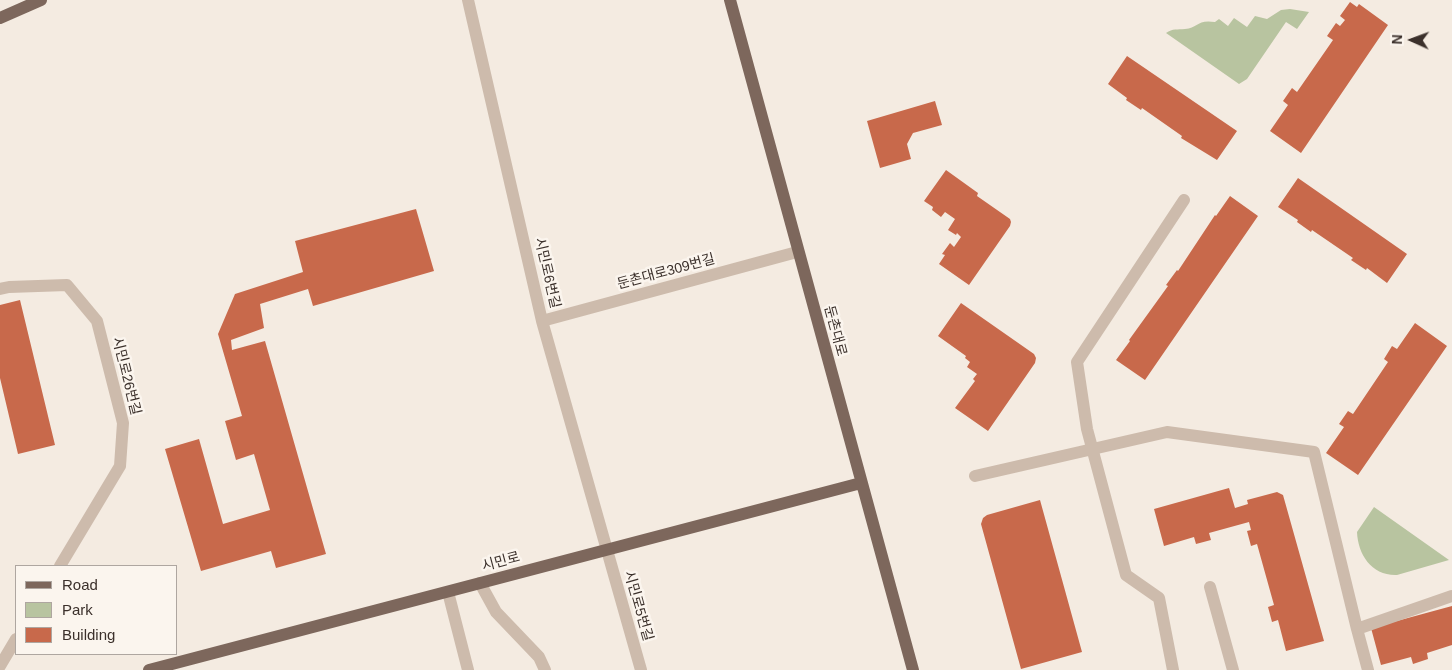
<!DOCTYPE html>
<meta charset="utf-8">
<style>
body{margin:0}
#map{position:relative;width:1452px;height:670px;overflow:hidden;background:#f4ebe1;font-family:Helvetica,sans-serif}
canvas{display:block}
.legend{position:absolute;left:15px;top:565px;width:162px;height:90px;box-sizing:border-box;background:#fbf5ee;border:1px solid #aea6a0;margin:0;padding:6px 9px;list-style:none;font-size:15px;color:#3b302b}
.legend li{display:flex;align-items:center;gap:10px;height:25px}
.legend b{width:25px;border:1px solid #aea6a0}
.north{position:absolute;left:1387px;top:15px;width:50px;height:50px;-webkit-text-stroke:4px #fbf5ee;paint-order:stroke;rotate:272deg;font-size:14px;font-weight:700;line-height:20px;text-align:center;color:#3b302b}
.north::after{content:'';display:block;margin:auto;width:18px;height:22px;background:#3b302b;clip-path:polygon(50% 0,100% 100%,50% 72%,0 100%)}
</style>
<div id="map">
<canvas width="1452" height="670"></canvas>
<ul class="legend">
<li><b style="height:6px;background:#7d675c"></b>Road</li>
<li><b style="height:14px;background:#b8c4a0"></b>Park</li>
<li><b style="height:14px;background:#c8694b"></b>Building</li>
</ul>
<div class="north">N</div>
</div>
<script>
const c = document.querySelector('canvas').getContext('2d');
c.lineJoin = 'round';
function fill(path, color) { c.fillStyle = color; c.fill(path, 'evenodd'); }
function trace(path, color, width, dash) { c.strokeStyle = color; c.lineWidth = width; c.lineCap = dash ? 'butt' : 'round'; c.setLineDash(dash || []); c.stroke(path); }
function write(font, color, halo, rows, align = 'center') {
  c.font = font + ' Helvetica,"Noto Sans KR",sans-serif'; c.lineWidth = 5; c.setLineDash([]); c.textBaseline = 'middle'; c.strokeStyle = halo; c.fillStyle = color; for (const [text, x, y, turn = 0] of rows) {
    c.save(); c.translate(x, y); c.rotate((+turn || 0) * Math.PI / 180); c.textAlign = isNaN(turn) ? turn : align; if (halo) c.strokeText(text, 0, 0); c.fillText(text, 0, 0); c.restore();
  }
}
fill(new Path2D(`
 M1290,9L1309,12L1297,29L1286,22L1247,79L1239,84L1166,33C1173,28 1177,30 1185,29C1198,28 1197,19 1215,22L1219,19L1228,26L1234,18L1247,27L1255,16L1267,19L1281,10Z
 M1374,507L1449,560L1397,575C1372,576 1358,555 1357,532Z`), '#b8c4a0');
fill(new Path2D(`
 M1350,2L1357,7L1359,4L1388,25L1301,153L1270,131L1288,105L1283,101L1292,88L1297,92L1333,40L1327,36L1336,23L1340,26L1345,20L1340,16Z
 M1127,56L1237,131L1217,160L1181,138L1182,136L1142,108L1141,110L1126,100L1127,98L1108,84Z
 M935,101L942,125L913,133L907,144L911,159L880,168L867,121Z
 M946,170L978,193L977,196L1010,219L1011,222L1010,226L969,285L939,264L945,255L942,254L950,243L954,247L961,237L957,233L956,235L948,230L955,219L945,212L941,217L932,210L933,207L924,201Z
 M1298,178L1407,254L1387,283L1367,268L1366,270L1351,260L1353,258L1312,230L1311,232L1297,222L1298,220L1278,207Z
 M1230,196L1258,216L1145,380L1116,360L1130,341L1129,340L1168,286L1166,285L1177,270L1178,271L1215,215L1216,216Z
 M416,209L434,271L313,306L308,289L260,304L264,328L231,340L232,350L265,341L326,554L276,568L271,551L201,571L165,449L199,439L223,524L270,510L254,454L236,460L225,421L242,416L218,334L235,294L303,272L295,241Z
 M20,300L55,445L18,454L0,378V305Z
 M961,303L1034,354L1036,358L1035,363L988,431L955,408L975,381L973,379L977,374L967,367L970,362L965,358L966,356L938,336Z
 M1415,323L1447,346L1358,475L1326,453L1344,427L1339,424L1348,411L1353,414L1388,362L1384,359L1392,346L1397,349Z
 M1229,488L1235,508L1248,504L1247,500L1277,492L1283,495L1324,641L1286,651L1278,620L1272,622L1268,607L1274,605L1257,544L1251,546L1247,531L1251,530L1249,522L1209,533L1211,540L1196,544L1194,537L1164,546L1154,509Z
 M1040,500L1082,652L1021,669L981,524L983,518L987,515Z
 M1452,606V645L1427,653L1428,659L1413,664L1411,657L1381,665L1371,628Z`), '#c8694b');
trace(new Path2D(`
 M468,0L542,321L641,670
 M0,289L9,287L67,285L97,321L123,423L120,466L60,566
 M542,321L797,252
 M975,476L1167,432L1314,452L1357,629
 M480,583L496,612L539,657L545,670
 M1210,587L1233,670
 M448,592L468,670
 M0,666L16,639
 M1173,670L1159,598L1126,575L1087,429L1077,362L1184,200
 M1368,670L1357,629L1452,596`), '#cdbbac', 12);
trace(new Path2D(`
 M730,0L913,670
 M0,18L41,0
 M149,670L861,483`), '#7d675c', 12);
write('14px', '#3b302b', '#fbf5ee', [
 ["둔촌대로309번길",666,272,-15],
 ["시민로6번길",547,273,77],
 ["둔촌대로",835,331,75],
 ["시민로26번길",126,376,76],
 ["시민로",501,562,-15],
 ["시민로5번길",638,606,74]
]);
</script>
